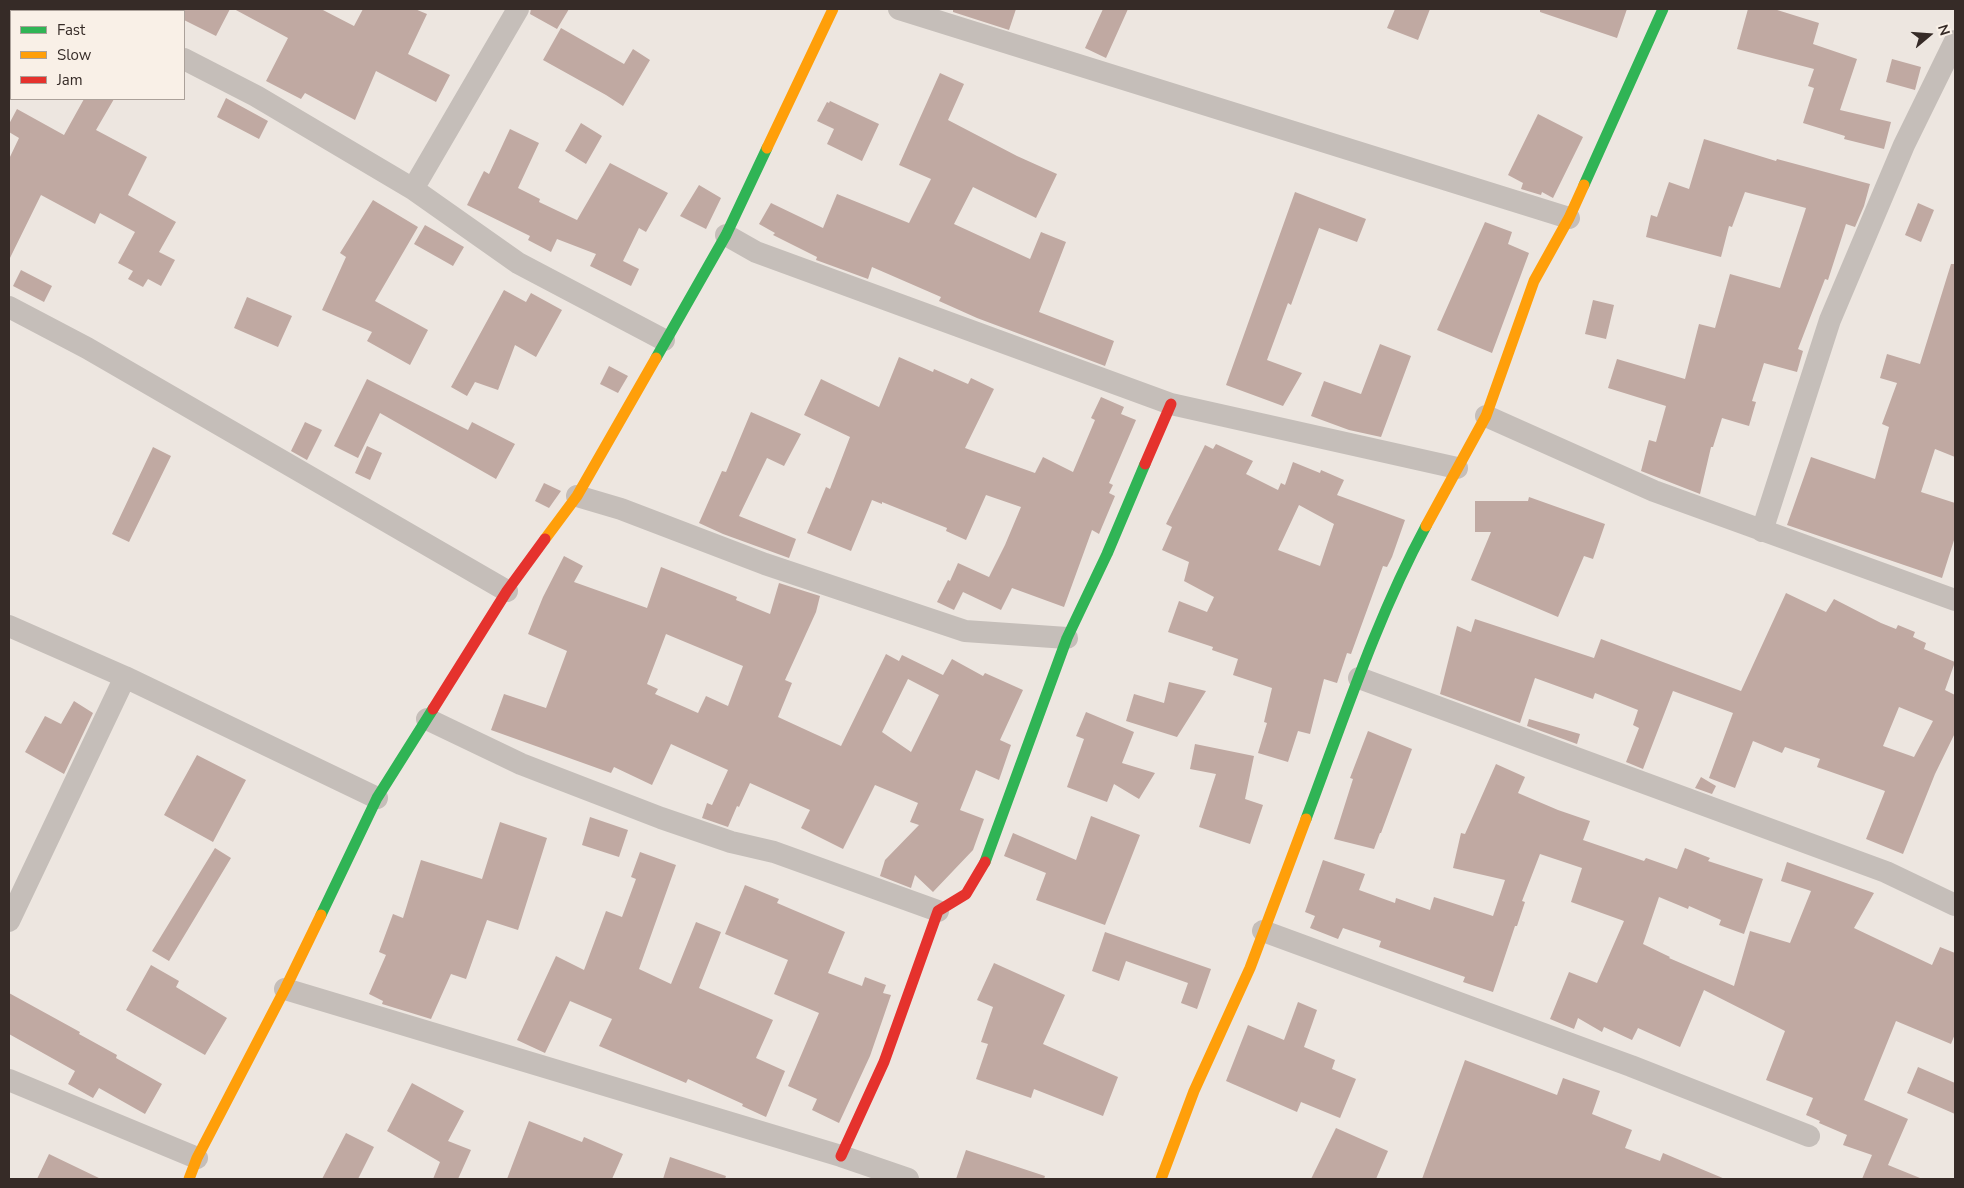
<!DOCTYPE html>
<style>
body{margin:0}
#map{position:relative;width:1964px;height:1188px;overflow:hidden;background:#ede6e0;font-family:"Nunito Sans",sans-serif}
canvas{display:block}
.frame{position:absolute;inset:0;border:10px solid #362b27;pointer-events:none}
.legend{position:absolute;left:10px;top:10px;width:175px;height:90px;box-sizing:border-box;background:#f9f0e7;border:1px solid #aba19a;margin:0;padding:6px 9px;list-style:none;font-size:15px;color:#362b27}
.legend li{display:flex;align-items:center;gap:10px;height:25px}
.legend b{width:25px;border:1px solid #aba19a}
.north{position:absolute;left:1904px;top:10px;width:50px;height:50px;-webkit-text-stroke:4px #f9f0e7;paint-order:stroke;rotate:72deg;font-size:14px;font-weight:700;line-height:20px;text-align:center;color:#362b27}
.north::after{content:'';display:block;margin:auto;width:18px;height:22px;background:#362b27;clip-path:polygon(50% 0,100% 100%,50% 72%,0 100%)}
</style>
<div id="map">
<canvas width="1964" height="1188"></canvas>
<div class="frame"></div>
<ul class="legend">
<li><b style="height:6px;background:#30b455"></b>Fast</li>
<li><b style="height:6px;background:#ff9f0a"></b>Slow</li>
<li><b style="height:6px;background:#e5322d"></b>Jam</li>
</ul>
<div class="north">N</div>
</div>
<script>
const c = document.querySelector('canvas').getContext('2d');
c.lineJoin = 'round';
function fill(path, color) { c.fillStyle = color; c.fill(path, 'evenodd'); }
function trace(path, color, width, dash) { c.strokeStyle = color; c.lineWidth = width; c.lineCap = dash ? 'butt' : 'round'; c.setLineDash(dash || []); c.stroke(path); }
fill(new Path2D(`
 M162,9H230L216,36L184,20V11H167Z
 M234,9H321L354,26L363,9H415L427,14L408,54L450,75L436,102L376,71L355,120L305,93L301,99L266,81L288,38Z
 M531,9H569L557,29L530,14Z
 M953,9H1016L1009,30L953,12Z
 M1103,9H1128L1106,58L1085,48Z
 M1395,9H1430L1418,40L1387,28Z
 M1540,9H1627L1617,38L1540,12Z
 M1748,9H1774L1819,23L1813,44L1857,59L1840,110L1891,122L1884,149L1844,139L1845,136L1803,123L1814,88L1808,86L1814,69L1737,49Z
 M561,28L624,64L633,49L650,60L623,106L606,95L543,60Z
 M1892,59L1921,67L1915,90L1886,82Z
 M940,73L964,84L948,120L1017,156L1057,174L1036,218L973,187L954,224L1030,259L1041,232L1066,242L1039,312L1114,341L1105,366L977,318L939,301L941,297L872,267L868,279L816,260L817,257L773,235L775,233L759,224L771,203L823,228L837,194L909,223L931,179L899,165Z
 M226,98L268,121L259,139L217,117Z
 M84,99H114L96,130L147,157L128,195L176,222L159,252L175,260L161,286L148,279L143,287L128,279L133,271L118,263L135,232L100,213L95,224L41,195L9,260V159L19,138L9,132V124L17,109L64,135Z
 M830,101L879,124L862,161L827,144L834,129L817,121L827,102L829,103Z
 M1538,114L1583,137L1553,198L1542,192L1541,195L1521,189L1523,183L1508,175Z
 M581,123L602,136L586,164L565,151Z
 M510,129L539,143L518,188L540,199L539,202L577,220L610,163L668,193L646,232L639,228L623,261L639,269L631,286L590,266L596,254L557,239L551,252L528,240L530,236L467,205L484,171L489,174Z
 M1704,139L1776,161L1777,159L1870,184L1864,206L1855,227L1846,224L1828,280L1825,279L1798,349L1803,351L1797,372L1764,363L1752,401L1756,402L1749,426L1722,418L1713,447H1711L1700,494L1641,471L1649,440L1656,442L1666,406L1608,388L1617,359L1685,379L1699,324L1715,328L1730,274L1780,288L1806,208L1745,192L1732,227L1729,226L1721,257L1646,237L1651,215L1657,217L1669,182L1689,189Z
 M699,185L721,198L706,229L680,216Z
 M1295,192L1366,219L1357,242L1319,228L1291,305L1288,303L1267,360L1302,373L1283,406L1226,385Z
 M373,200L418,227L375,301L428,330L410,365L367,341L372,332L322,310L346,257L340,253Z
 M1918,203L1934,210L1921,242L1905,235Z
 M1485,222L1512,232L1508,244L1529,253L1492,353L1437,330Z
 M425,225L464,247L453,266L414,244Z
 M1951,264H1955V457L1935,449L1921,492L1955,503V537L1942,578L1787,525L1811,457L1875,479L1889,427L1882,424L1897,383L1880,378L1887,354L1920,364Z
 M21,270L52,286L44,302L13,286Z
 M504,290L526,302L531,293L562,310L536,357L515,345L498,390L475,382L467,396L451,387Z
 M247,297L292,316L278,347L234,328Z
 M1593,300L1614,305L1606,339L1585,334Z
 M1380,344L1411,356L1381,437L1349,430L1311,416L1324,381L1361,394Z
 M899,357L933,372L934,369L968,384L971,378L994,389L965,448L1035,473L1043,457L1073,472L1095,420L1091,418L1101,397L1124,407L1121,414L1136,420L1109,483L1113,485L1109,493L1115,496L1099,534L1092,530L1064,607L1012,588L1001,610L963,592L954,610L937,602L948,580L950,581L958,563L989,577L1005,545L1021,507L986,495L966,540L946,531L947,528L882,502V504L872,500L851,551L807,533L826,487L830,489L850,437L804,415L821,379L879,407Z
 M609,366L628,376L618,393L600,384Z
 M367,379L468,430L472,422L515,444L496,479L380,413L358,458L334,446Z
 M751,412L801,434L784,466L767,458L739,516L796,539L789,558L723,534L699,523L722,471L726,472Z
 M305,422L322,430L307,460L291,451Z
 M1216,444L1253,461L1246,474L1278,490L1281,483L1285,485L1293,462L1320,473L1321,470L1344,480L1337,495L1405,520L1392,557L1387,567L1383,566L1351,654L1347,653L1337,683L1324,679L1310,734L1298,731L1288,762L1258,753L1267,723L1264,722L1272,688L1233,675L1238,659L1212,650L1213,647L1168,632L1179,601L1207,612L1214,597L1184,581L1189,562L1162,550L1172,527L1166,524L1205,445L1213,449ZM1299,505L1334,524L1320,566L1278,550Z
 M367,446L382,453L370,480L355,473Z
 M153,447L171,456L129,542L112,534Z
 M544,483L561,491L549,508L535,501Z
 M1529,497L1605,524L1593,559L1584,556L1558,617L1471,580L1491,532H1475V501H1528Z
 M564,556L583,566L574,582L647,608L661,567L737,597L736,600L770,614L779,583L820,596L816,612L785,680L792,683L778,717L841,746L886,654L899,661L902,655L943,675L952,659L983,676L985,673L1023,690L1000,740L1011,745L999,780L976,770L960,810L984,819L973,850L933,892L915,875L911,888L880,876L885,860L919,825L910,822L918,803L875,785L843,849L801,828L810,810L750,783L739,807L737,806L728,827L702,818L707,803L712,805L728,770L671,744L652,785L614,767L611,773L491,730L504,694L546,708L567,651L528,634L543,597ZM666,634L743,666L728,706L706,696L698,713L655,694L658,689L647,684ZM908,679L939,695L911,752L882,732Z
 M1786,593L1826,612L1834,599L1881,623L1896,629L1898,625L1915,632L1913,637L1926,643L1924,649L1955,662L1945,690L1955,695V733L1935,774L1903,854L1866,839L1885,791L1817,767L1820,759L1785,747L1782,753L1753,741L1735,788L1709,778L1733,713L1673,691L1643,769L1626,762L1639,728L1633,725L1638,710L1595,693L1593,699L1535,678L1520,723L1440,694L1457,626L1471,632L1475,619L1594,658L1601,639L1741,691ZM1899,707L1933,721L1914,757L1883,746Z
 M1169,682L1206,691L1177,737L1126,721L1134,694L1164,703Z
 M74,701L93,713L64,774L25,752L45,716L61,724Z
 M1086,712L1134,732L1122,763L1155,773L1139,799L1114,784L1107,802L1067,787L1084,739L1076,736Z
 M1529,719L1580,734L1577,744L1527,726Z
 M1368,731L1412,749L1381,833H1380L1374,849L1334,839L1353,779L1350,778Z
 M1195,744L1254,756L1245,799L1263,805L1250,844L1199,827L1216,774L1190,769Z
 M197,755L246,780L213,842L164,815Z
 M1496,764L1525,777L1518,793L1558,810L1590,821L1583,840L1644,861L1646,858L1677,869L1685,848L1710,858L1708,861L1763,879L1744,934L1719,925L1721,920L1689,906L1688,909L1659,897L1643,944L1670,957L1669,958L1734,986L1750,931L1790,943L1811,891L1781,881L1787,862L1874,893L1854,928L1932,965L1940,947L1955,953V1034L1951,1044L1896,1021L1864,1100L1908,1119L1888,1165L1920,1178V1179H1862L1872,1155L1843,1145L1847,1135L1819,1123L1820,1121L1806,1115L1813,1098L1766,1080L1785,1031L1704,990L1680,1047L1638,1028L1632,1040L1604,1027L1602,1032L1578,1018L1574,1029L1550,1019L1569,972L1597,983L1624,921L1571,902L1582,868L1540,854L1522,901L1525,902L1517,926H1515L1493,992L1463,982L1465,977L1379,947L1381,941L1343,928L1338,939L1310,928L1315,916L1305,912L1323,860L1365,874L1359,890L1395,903L1396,898L1430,910L1434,897L1493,916L1505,880L1453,868L1461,833L1465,834Z
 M1701,777L1716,786L1712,794L1695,788Z
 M1091,816L1140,835L1105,925L1036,900L1046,873L1004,856L1013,833L1076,860Z
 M590,817L628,830L619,857L582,845Z
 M500,822L547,838L518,930L487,920L466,979L451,974L431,1019L382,1004L383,1001L369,994L386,955L379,952L393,914L403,918L421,860L482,879Z
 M215,848L231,858L169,961L152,951Z
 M640,852L676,865L639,969L671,984L696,922L721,932L699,988L773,1020L756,1058L785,1071L766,1117L742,1106L743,1104L688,1079L686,1083L599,1046L612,1019L570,1001L545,1053L517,1040L556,956L584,970L606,911L622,917L636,879L631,877Z
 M745,885L779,899L777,903L845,932L828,973L862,986L865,977L886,985L883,993L891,995L870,1056L839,1123L812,1110L817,1099L788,1086L819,1013L774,994L788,960L725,934Z
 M1105,932L1211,969L1197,1009L1181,1003L1188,983L1126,961L1119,981L1092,971Z
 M994,963L1065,995L1043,1044L1118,1077L1103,1116L1034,1089L1031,1098L976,1079L988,1044L981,1042L993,1007L977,1000Z
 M151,965L179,981L176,987L227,1018L205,1055L126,1010Z
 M9,993L80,1032L79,1034L117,1055L116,1058L162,1084L145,1114L99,1088L93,1098L68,1084L75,1071L9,1034Z
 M1298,1002L1317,1010L1304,1047L1335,1060L1332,1069L1356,1079L1340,1118L1301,1102L1297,1112L1226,1081L1248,1025L1284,1040Z
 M1465,1060L1557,1095L1563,1078L1600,1091L1592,1114L1632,1130L1625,1148L1660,1161L1663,1153L1725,1179H1422Z
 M1918,1067L1955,1083V1114L1907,1093Z
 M412,1083L464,1111L448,1141L471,1150L458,1179H433L440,1162L387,1131Z
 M529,1121L582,1142L584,1137L623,1154L612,1179H507Z
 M1336,1128L1388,1151L1376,1179H1311Z
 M346,1133L374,1147L358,1179H322Z
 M966,1150L1045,1176L1044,1179H956Z
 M49,1154L101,1179H37Z
 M670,1157L726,1176L725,1179H663Z`), '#c0a9a2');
trace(new Path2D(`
 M85,9L90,11
 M899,9L1569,218
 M184,59L256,96L413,189L518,263L664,340
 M413,189L518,9
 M726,235L756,252L1171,404L1457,468
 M9,307L87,348L507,591
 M1486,416L1654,491L1955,600
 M577,496L621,509L765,564L965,631L1067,638
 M1762,531L1830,320L1904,145L1955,41
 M9,626L125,677L377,798
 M1359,678L1886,872L1955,905
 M427,719L521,764L661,818L731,842L774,852L938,911
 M9,921L125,677
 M1263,931L1631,1066L1809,1136
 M285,989L841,1156L908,1179
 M9,1080L197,1158`), '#c5beb9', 22);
trace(new Path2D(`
 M1584,185L1663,9
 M656,358L726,235L767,148
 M1306,819C1343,721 1376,619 1426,526
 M985,862L1067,638L1107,554L1145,464
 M321,915L377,798L433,709`), '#30b455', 11);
trace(new Path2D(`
 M767,148L833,9
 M1426,526L1486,416L1534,281L1569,218L1584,185
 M545,539L577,496L656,358
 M189,1179L197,1158L285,989L321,915
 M1161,1179L1194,1091L1250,968L1306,819`), '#ff9f0a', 11);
trace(new Path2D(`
 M1145,464L1171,404
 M433,709L507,591L545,539
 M841,1156L884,1062L938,911L966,894L985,862`), '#e5322d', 11);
</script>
